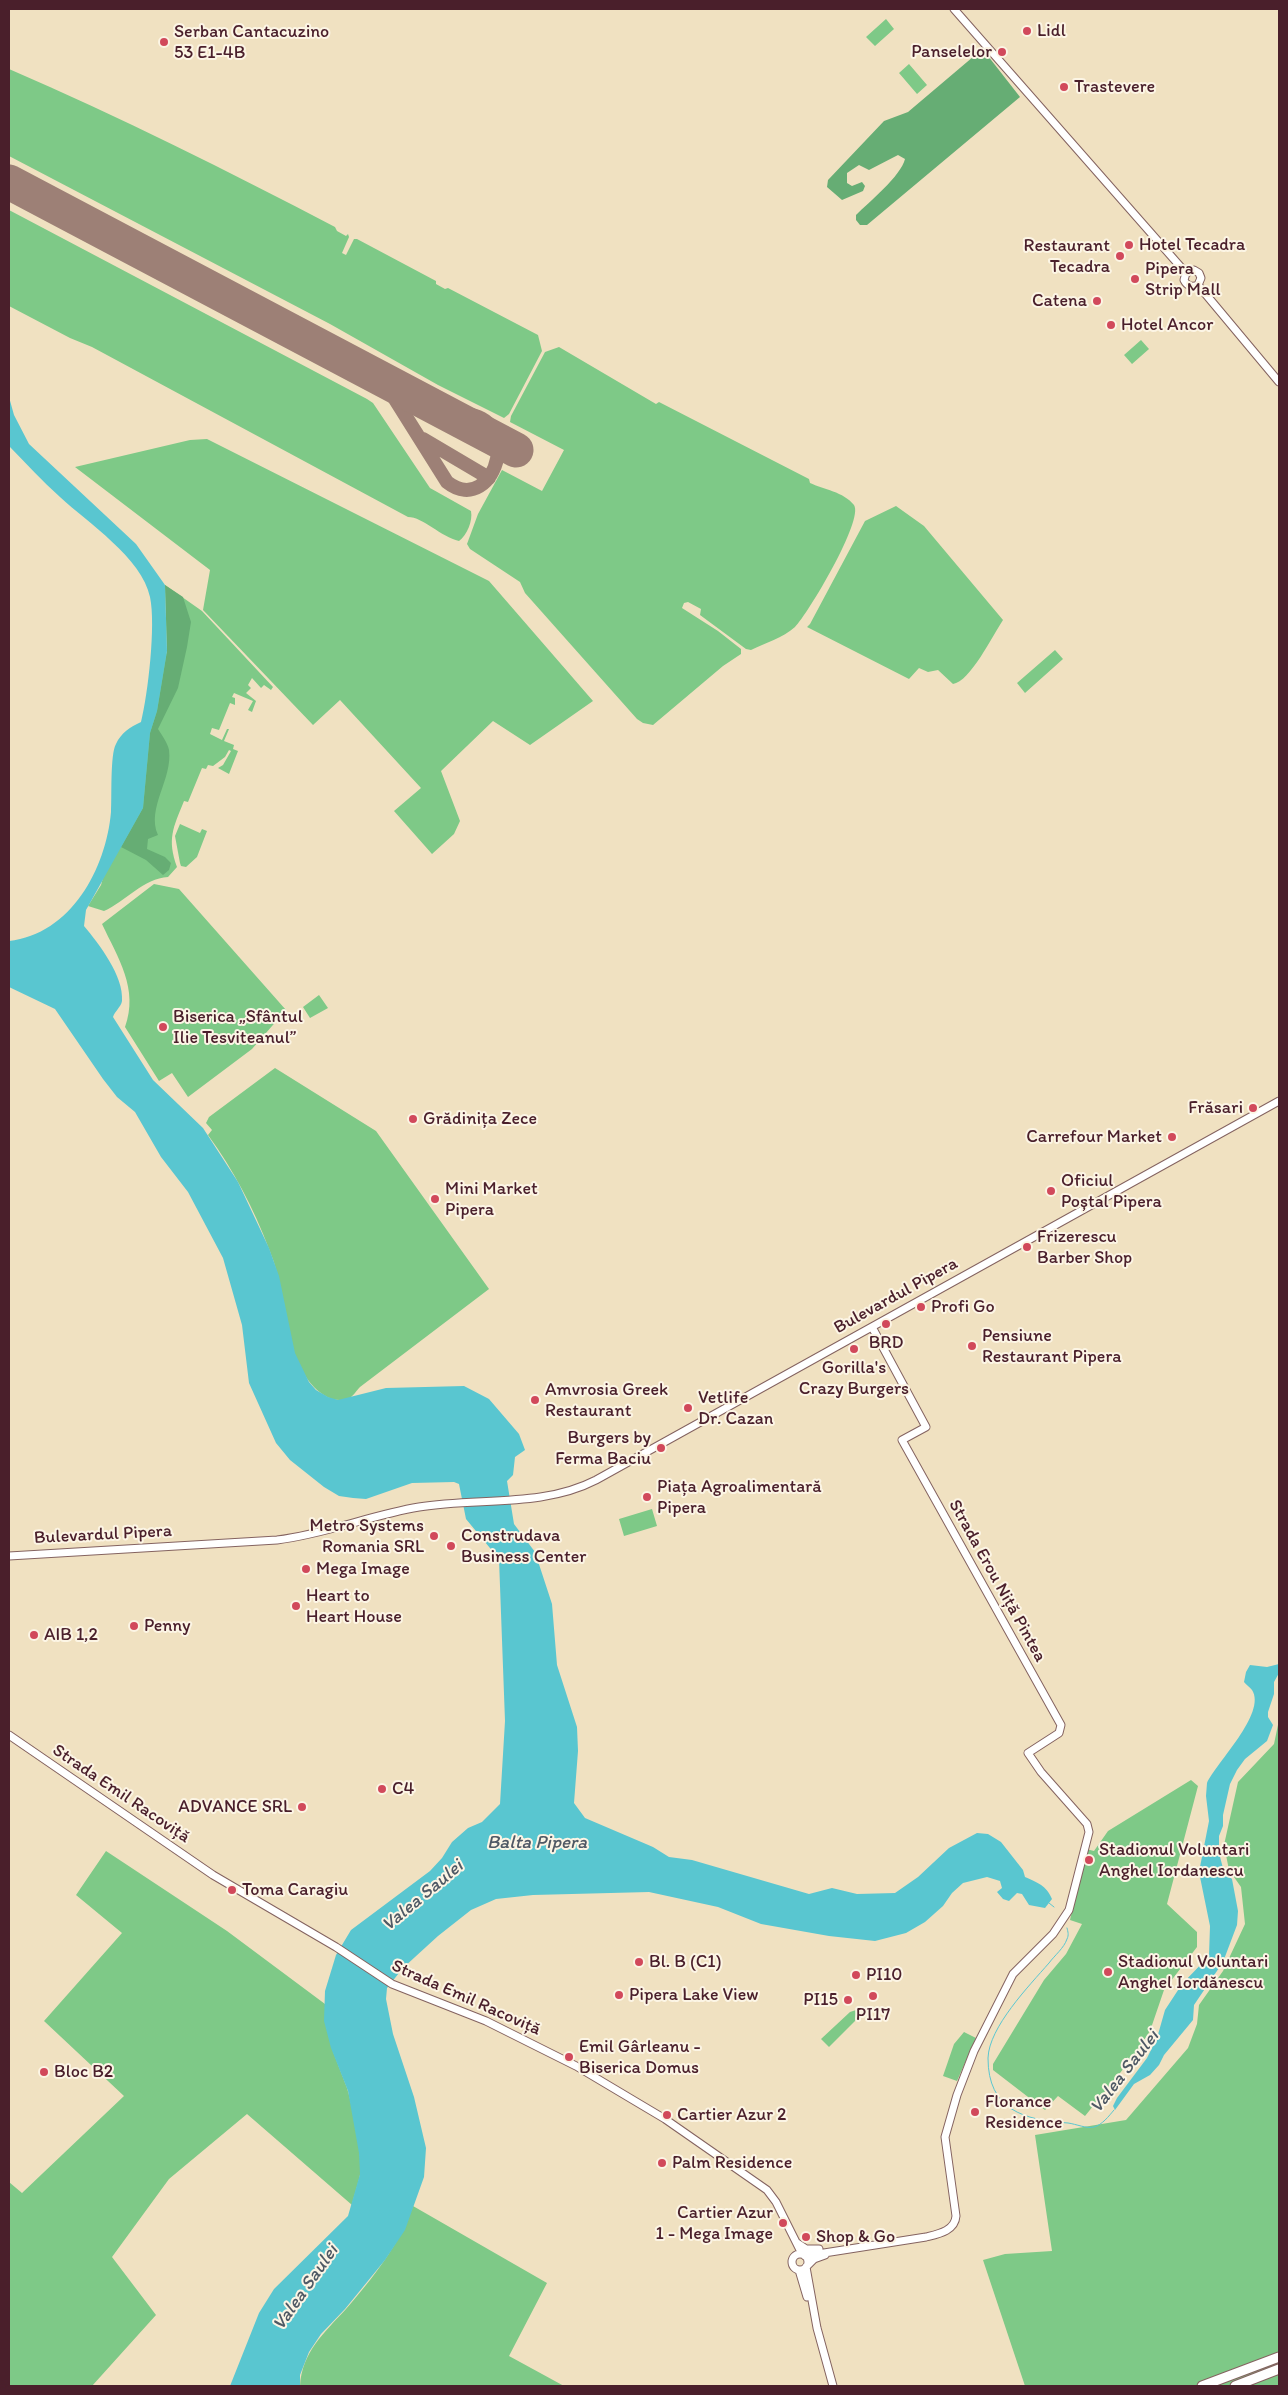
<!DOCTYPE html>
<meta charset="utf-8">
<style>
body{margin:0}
#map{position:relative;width:1288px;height:2395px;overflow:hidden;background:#f0e1c1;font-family:Itim,sans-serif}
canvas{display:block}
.frame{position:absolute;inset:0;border:10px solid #4a1f2b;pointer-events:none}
</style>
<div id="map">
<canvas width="1288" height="2395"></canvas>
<div class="frame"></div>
</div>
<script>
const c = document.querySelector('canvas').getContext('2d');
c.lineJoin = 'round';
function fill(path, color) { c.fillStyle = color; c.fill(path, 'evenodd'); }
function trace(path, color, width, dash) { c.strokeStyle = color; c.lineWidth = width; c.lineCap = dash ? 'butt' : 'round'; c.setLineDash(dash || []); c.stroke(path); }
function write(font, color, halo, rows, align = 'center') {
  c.font = font + ' Itim,sans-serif'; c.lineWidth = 4; c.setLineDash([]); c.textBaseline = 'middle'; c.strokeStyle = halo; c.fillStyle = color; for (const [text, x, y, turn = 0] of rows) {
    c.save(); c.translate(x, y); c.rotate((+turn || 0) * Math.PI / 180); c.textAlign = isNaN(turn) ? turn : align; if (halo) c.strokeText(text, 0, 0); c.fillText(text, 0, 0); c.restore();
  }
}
fill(new Path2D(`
 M886,19L894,29L875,46L866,37Z
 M909,64L927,85L917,94L899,73Z
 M9,69C120,117 228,171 335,227L337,231L346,236L348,234L349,237L342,253L346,255L354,239H357L436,281V284L445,289L448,288L538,335L542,351L509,414L504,418L438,385L330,324L9,156Z
 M9,210L367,399L373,403L430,488L471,511C473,521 467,535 459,541C441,537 423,517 408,517L92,347L70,338L9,306Z
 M1141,340L1149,349L1132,364L1124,355Z
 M559,347L656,404L659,402L809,479L810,483C823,489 844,492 854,505C864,520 808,614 795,627C783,638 765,643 751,650L746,649L700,615L701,609L688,602L684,603L682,608L718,631L741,649V654L723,666L653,725L643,723L637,719L525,593L520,582L470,549L467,544L478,514L502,470L542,491L564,450L510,422L511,416L545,352Z
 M207,439L489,581L593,701L530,745L493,721L441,771L460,821L454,834L432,854L394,811L421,788L340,700L313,725L203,610L210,570L75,467L190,440Z
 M896,506L924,526L1003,620C993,635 970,682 953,684L938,670L928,672L919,668L909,679L807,627L810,624L865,521Z
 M165,585L202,611L273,687L271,690L264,685L261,688L252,678L248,685L251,688L246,693L256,701L252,712L248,710L253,701L234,693L232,697L235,698V705L230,703L219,730L212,728L210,734L222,740L227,729H229L224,741L234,745L233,749L238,751L229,774L218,768L223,765L231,751L229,750L225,757L213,766L208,765L206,769L202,768L188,802L184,801C173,828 167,839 177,867L168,877C144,878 125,902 104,911L88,906L101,885L167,651Z
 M1055,650L1063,659L1025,693L1017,683Z
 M180,824L200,833L202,829L207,831L197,857L186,867L181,866L180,863L175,836Z
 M154,884L179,889L286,1010L252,1049L188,1097L172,1073L159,1081L125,1027C139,989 118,958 102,924Z
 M319,995L328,1008L310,1018L303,1007Z
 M275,1068L376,1131L489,1289L360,1387C357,1390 353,1396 350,1398C323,1409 300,1373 294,1352C284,1318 283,1282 269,1249C254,1209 233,1169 208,1135L212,1130L206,1123L209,1117Z
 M652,1509L657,1526L624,1536L619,1519Z
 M1279,1720V2386H1025L983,2260L1005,2254L1052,2251L1035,2135L1126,2120L1188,2048L1197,2024L1199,2005L1223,1971L1245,1924L1241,1887L1229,1870L1224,1845L1238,1782L1274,1744Z
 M1191,1780L1198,1786L1167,1904L1197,1932V1947L1164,1990L1150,2031L1133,2057L1085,2116L1058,2096L1045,2110L993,2070V2064L1044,1980L1066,1954L1082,1924L1070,1920L1086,1849L1094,1851L1108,1831Z
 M106,1851L227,1931L325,2004C324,2035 337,2060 347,2088C353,2107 363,2157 360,2175C358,2185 354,2195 352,2205L247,2114L169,2179L112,2257L156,2315L92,2386H9V2182L22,2193L124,2096L44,2021L122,1933L76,1895Z
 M856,2010L861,2015L829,2047L821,2039L850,2012Z
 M964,2032L976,2038L957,2081L943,2076L954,2044Z
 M413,2206L547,2283L509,2356L564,2386H300C302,2352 324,2333 346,2309C373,2278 399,2245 413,2206Z`), '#7ec987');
fill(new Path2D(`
 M980,51L988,56L1020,97L867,225H860L856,220V215C869,202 901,176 905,159L898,155L869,170L859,165L847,173V183L852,186L862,182L865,186L863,191L842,200L827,187L828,180L884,121L908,112Z
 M165,585L183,597L191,622L187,647L178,688L158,729C162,735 168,744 169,750C173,779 146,808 158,835L148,839L147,849L165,857L171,863L169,870L163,875L146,860L121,847L143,808L150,733L157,711L167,651Z`), '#66ad74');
fill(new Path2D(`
 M9,397L14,415L29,444L136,544L165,585L167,651L157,711L150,733L143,808L86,910L84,926C99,944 124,976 122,1001C121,1007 115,1011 113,1017L153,1080L203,1128L238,1182L269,1248L279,1276L295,1353L309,1382L316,1390L328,1397L338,1400L386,1388L464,1386L489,1399L519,1434L525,1450L515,1457L513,1475L507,1481L514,1524L535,1552L552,1604L557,1665L577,1727L578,1751L574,1803L585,1818L653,1847L669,1857L692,1860L809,1894L832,1888L857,1894L895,1893L918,1877L949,1848L977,1833L988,1834L1001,1842L1023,1870L1025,1877C1038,1883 1046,1885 1052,1899L1045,1908L1029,1905L1022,1894L1017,1893L1009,1901L1003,1899L997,1892L1002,1888L1000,1881L987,1877L963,1883L952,1893L943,1906L925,1922L906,1933L875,1941L829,1936L761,1924L718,1907L649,1892L533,1895L496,1899L471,1910L438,1936L403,1968L387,1988L386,1999L393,2034L414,2097L426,2148L424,2177L405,2230L385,2260L345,2309L321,2334L309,2352L300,2375V2386H230L259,2313L274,2289L348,2216L360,2174L359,2153L348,2091L331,2048L324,2021L325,1991L336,1955L351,1930L430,1871L442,1858L452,1842L468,1828L482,1822L500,1804L505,1721L499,1559L466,1519L459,1484L454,1482L412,1483L366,1499L353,1498L339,1496L324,1487L290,1460L276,1443L249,1383L242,1325L223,1258L188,1192L161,1157L135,1112L117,1097L103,1079L55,1009L9,987V941C71,934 106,869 111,812C112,798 110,754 116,744C121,733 130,727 141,722C148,694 156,625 150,597C142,558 88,523 60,497C42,481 26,463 9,446Z
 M1279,1664V1673L1274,1682V1694L1268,1712V1717L1273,1725L1267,1741L1245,1759L1237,1770L1230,1784L1223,1815V1826L1219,1836V1853L1224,1872L1232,1879L1238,1911L1237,1925L1223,1962L1194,2005L1193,2020L1164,2055L1159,2065L1150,2075L1134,2084L1115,2110L1113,2106L1117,2098L1147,2058L1157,2038L1165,2010L1182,1984L1209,1956L1210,1926L1199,1872L1209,1821L1206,1796L1207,1783C1216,1763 1267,1713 1252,1690C1250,1687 1246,1685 1244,1682L1246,1672L1250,1665L1267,1667Z`), '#59c6d0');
trace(new Path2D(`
 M1049,1903L1054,1907
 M1067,1928C1068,1932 1069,1935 1067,1939C1064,1948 1055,1955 1049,1963C1029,1986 989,2027 988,2058C988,2110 1024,2120 1068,2123C1076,2124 1087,2129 1094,2127C1102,2125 1109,2116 1114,2110`), '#59c6d0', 1);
trace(new Path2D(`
 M373,374L393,396L447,482C496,521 531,402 449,415
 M423,439L489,478`), '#9d8076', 14);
trace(new Path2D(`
 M9,182L516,450`), '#9d8076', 35);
const secondary = new Path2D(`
 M954,9L1186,273
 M1186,273L1194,270L1199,273L1201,278L1198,285
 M1186,273L1184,280C1187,286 1192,288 1198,285
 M1198,285L1279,382
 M9,1556L277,1540C326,1534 371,1515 419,1507C477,1497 542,1508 596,1480L1279,1101
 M9,1735L213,1875L336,1947L392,1984L486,2021L576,2066L665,2119L767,2190L776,2202L802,2254
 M797,2243L806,2249H819
 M792 2262a8 8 0 1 1 16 0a8 8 0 1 1-16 0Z
 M805,2256L926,2237C938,2234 955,2231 956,2216L945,2137L957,2095L974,2051L1013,1974L1053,1934L1069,1910L1089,1832L1087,1824L1041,1772L1028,1753L1059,1733L1061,1725L902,1440L926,1427L872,1327
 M807,2266L814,2259L825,2255
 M806,2267L817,2328L833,2386
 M799,2270L807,2297`);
const highway = new Path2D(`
 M1202,2386L1279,2357
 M1235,2386L1279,2369`);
trace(secondary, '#846360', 9);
trace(highway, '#846360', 11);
trace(secondary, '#fff', 7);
trace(highway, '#fff', 9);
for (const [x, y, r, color] of [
 [1027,31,5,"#d1495b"],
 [164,42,5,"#d1495b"],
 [1002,52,5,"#d1495b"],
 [1064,87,5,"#d1495b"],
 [1129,245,5,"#d1495b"],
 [1120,256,5,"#d1495b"],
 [1135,279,5,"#d1495b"],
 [1097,301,5,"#d1495b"],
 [1111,325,5,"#d1495b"],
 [163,1027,5,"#d1495b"],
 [1253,1108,5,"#d1495b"],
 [413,1119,5,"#d1495b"],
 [1172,1137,5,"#d1495b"],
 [1051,1191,5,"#d1495b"],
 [435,1199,5,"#d1495b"],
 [1027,1247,5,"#d1495b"],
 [921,1307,5,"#d1495b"],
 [886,1324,5,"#d1495b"],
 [972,1346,5,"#d1495b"],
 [854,1349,5,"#d1495b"],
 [535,1400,5,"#d1495b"],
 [688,1408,5,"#d1495b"],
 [661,1448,5,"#d1495b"],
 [647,1497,5,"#d1495b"],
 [434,1536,5,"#d1495b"],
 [451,1546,5,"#d1495b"],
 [306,1569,5,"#d1495b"],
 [296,1606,5,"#d1495b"],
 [134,1626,5,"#d1495b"],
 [34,1635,5,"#d1495b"],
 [382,1789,5,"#d1495b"],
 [302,1807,5,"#d1495b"],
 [1089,1860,5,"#d1495b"],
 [232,1890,5,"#d1495b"],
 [639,1962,5,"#d1495b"],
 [1108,1972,5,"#d1495b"],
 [856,1975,5,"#d1495b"],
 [619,1995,5,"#d1495b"],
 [873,1996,5,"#d1495b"],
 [848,2000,5,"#d1495b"],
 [569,2057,5,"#d1495b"],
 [44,2072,5,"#d1495b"],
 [975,2112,5,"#d1495b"],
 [667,2115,5,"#d1495b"],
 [662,2163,5,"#d1495b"],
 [783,2223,5,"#d1495b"],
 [806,2237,5,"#d1495b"]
]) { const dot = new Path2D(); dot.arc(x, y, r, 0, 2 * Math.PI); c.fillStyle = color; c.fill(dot); trace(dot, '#fcf5e5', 2); }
write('18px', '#4a1f2b', '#fcf5e5', [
 ["Lidl",1037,31],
 ["Serban Cantacuzino",174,32],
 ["53 E1-4B",174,53],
 ["Panselelor",992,52,"right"],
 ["Trastevere",1074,87],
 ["Hotel Tecadra",1139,245],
 ["Restaurant",1110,246,"right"],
 ["Tecadra",1110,267,"right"],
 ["Pipera",1145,269],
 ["Strip Mall",1145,290],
 ["Catena",1087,301,"right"],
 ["Hotel Ancor",1121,325],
 ["Biserica „Sfântul",173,1017],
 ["Ilie Tesviteanul”",173,1038],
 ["Frăsari",1243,1108,"right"],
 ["Grădinița Zece",423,1119],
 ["Carrefour Market",1162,1137,"right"],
 ["Oficiul",1061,1181],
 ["Poștal Pipera",1061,1202],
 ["Mini Market",445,1189],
 ["Pipera",445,1210],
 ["Frizerescu",1037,1237],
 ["Barber Shop",1037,1258],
 ["Profi Go",931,1307],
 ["Pensiune",982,1336],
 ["Restaurant Pipera",982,1357],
 ["BRD",886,1343,"center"],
 ["Gorilla's",854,1368,"center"],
 ["Crazy Burgers",854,1389,"center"],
 ["Amvrosia Greek",545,1390],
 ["Restaurant",545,1411],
 ["Vetlife",698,1398],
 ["Dr. Cazan",698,1419],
 ["Burgers by",651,1438,"right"],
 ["Ferma Baciu",651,1459,"right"],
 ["Piața Agroalimentară",657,1487],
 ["Pipera",657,1508],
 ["Metro Systems",424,1526,"right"],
 ["Romania SRL",424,1547,"right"],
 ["Construdava",461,1536],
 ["Business Center",461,1557],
 ["Mega Image",316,1569],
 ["Heart to",306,1596],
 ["Heart House",306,1617],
 ["Penny",144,1626],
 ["AIB 1,2",44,1635],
 ["C4",392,1789],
 ["ADVANCE SRL",292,1807,"right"],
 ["Stadionul Voluntari",1099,1850],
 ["Anghel Iordanescu",1099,1871],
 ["Toma Caragiu",242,1890],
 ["Bl. B (C1)",649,1962],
 ["Stadionul Voluntari",1118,1962],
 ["Anghel Iordănescu",1118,1983],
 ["PI10",866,1975],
 ["Pipera Lake View",629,1995],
 ["PI15",838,2000,"right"],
 ["PI17",873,2015,"center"],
 ["Emil Gârleanu -",579,2047],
 ["Biserica Domus",579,2068],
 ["Bloc B2",54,2072],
 ["Florance",985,2102],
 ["Residence",985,2123],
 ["Cartier Azur 2",677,2115],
 ["Palm Residence",672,2163],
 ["Cartier Azur",773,2213,"right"],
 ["1 - Mega Image",773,2234,"right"],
 ["Shop & Go",816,2237]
], 'left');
write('18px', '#4a1f2b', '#fcf5e5', [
 ["Bulevardul Pipera",896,1296,-29],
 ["Bulevardul Pipera",103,1535,-3],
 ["Strada Erou Niță Pintea",997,1581,61],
 ["Strada Emil Racoviță",121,1794,34],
 ["Strada Emil Racoviță",466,1998,24]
]);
write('italic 19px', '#4f5965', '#fcf5e5', [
 ["Balta Pipera",537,1843],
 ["Valea Saulei",423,1896,-40],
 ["Valea Saulei",1125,2072,-52],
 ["Valea Saulei",306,2288,-55]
]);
</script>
